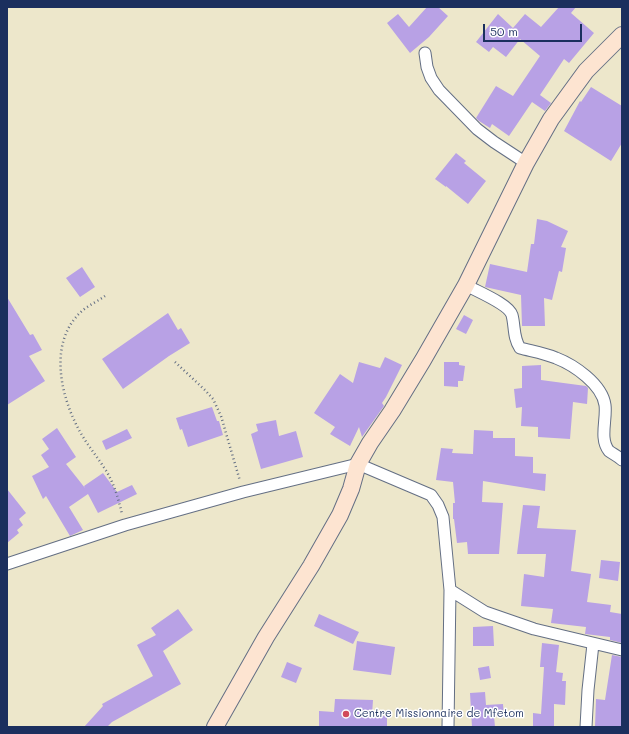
<!DOCTYPE html>
<style>
body{margin:0}
#map{position:relative;width:629px;height:734px;overflow:hidden;background:#ede7cb;font-family:Mali,sans-serif}
canvas{display:block}
.frame{position:absolute;inset:0;border:8px solid #1b2f5e;pointer-events:none}
.scale{position:absolute;left:483px;top:24px;width:99px;height:18px;box-sizing:border-box;border:2px solid #1b2f5e;border-top:0;padding-left:5px;font-size:12px;line-height:14px;white-space:nowrap;color:#1b2f5e;-webkit-text-stroke:3px #fff;paint-order:stroke}
</style>
<div id="map">
<canvas width="629" height="734"></canvas>
<div class="frame"></div>
<div class="scale">50 m</div>
</div>
<script>
const c = document.querySelector('canvas').getContext('2d');
c.lineJoin = 'round';
function fill(path, color) { c.fillStyle = color; c.fill(path, 'evenodd'); }
function trace(path, color, width, dash) { c.strokeStyle = color; c.lineWidth = width; c.lineCap = dash ? 'butt' : 'round'; c.setLineDash(dash || []); c.stroke(path); }
function write(font, color, halo, rows, align = 'center') {
  c.font = font + ' Mali,sans-serif'; c.lineWidth = 3; c.setLineDash([]); c.textBaseline = 'middle'; c.strokeStyle = halo; c.fillStyle = color; for (const [text, x, y, turn = 0] of rows) {
    c.save(); c.translate(x, y); c.rotate((+turn || 0) * Math.PI / 180); c.textAlign = isNaN(turn) ? turn : align; if (halo) c.strokeText(text, 0, 0); c.fillText(text, 0, 0); c.restore();
  }
}
fill(new Path2D(`
 M427,7H438L448,16L429,37L410,53L387,23L398,14L409,27Z
 M559,7H576L571,13L594,33L569,63L564,59L540,95L551,103L545,111L532,102L509,136L492,124L490,128L479,121L476,118L496,86L513,96L540,56L520,39L506,57L493,47L489,52L476,42L498,14L513,28L525,14L541,27Z
 M591,87L622,106V143L611,161L564,131L580,101L581,102Z
 M456,153L466,161L464,163L486,181L468,204L446,186V187L435,179Z
 M537,219L547,221L568,231L561,247L566,248L562,272L559,271L552,300L544,298L545,326H522L521,295L485,287L490,264L527,272L531,244H534Z
 M82,267L95,287L80,297L66,278Z
 M7,297L30,335L33,334L42,350L29,356L45,381L7,405Z
 M168,313L178,330L181,328L190,343L169,356L123,389L102,359Z
 M464,315L473,320L466,334L456,329Z
 M385,357L402,365L386,397L382,403L384,406L362,437L359,427L350,446L330,434L335,427L314,413L340,374L353,383L359,362L380,368Z
 M444,362H459V365L465,366L463,381H458V387L444,386Z
 M541,365V380L586,386L588,388L587,404L573,402L570,439L538,437V427L521,426L522,407L516,408L514,389L522,388V366Z
 M212,407L217,421H219L223,435L188,447L182,429L180,430L176,418Z
 M276,420L279,436L296,431L303,457L261,469L251,434L258,431L256,424Z
 M57,428L76,457L66,464L85,488L84,486L103,473L117,492L132,485L137,494L98,513L88,494L69,507L83,530L70,536L46,496L43,499L32,476L49,467L41,455L49,449L42,439Z
 M127,429L132,438L106,450L102,441Z
 M474,430L493,431V438H515V456L533,457V473L546,474L545,491L483,481L482,502L503,503L499,554H468L467,542L457,543L454,519H453V503H455L453,482L436,480L441,448L453,449L452,453L473,454Z
 M7,489L26,513L19,519L23,525L17,530L19,533L7,543Z
 M523,505L540,506L537,528L576,530L571,571L591,574L587,602L611,605L610,612L622,614V643L610,640V637L585,634L586,627L551,623L553,609L521,606L524,574L544,577L546,554H517Z
 M601,560L620,562L618,581L599,578Z
 M178,609L193,630L163,651L181,684L112,722L107,727H84L103,706L102,704L153,676L137,645L156,635L151,628Z
 M319,614L359,632L353,644L314,626Z
 M493,626L494,646H473V627Z
 M357,641L395,647L391,675L353,670Z
 M542,643L559,645L556,672L563,673L562,681H566L565,705L554,704V727H533V713L541,714L544,667H540Z
 M612,655L622,657V727H595L596,699L605,700Z
 M287,662L302,668L296,683L281,677Z
 M489,666L491,678L480,680L478,668Z
 M485,692L486,705L503,704L504,716H494L495,727H472L470,693Z
 M335,699L373,700L372,715L387,716V727H319V711L334,712Z`), '#b8a1e5');
const street = new Path2D(`
 M425,53L427,67L431,78L439,90L477,129L494,142L526,163
 M466,285C476,291 509,304 512,315C515,326 513,338 520,348C531,351 544,353 556,358C574,365 602,384 605,405C607,419 599,439 609,451C613,454 618,456 622,460
 M7,564L125,525L243,492L358,464L431,495L438,505L443,517L450,590L448,727
 M450,590L485,612L534,629L622,650
 M586,727L588,690L593,644`);
const secondary = new Path2D(`
 M215,727L266,637L311,566L340,515L351,489L358,464L370,443L392,411L423,360L466,285L526,163L551,119L586,71L622,35`);
trace(street, '#646f84', 13);
trace(secondary, '#646f84', 18);
trace(new Path2D(`
 M105,296C98,301 89,305 82,311C48,341 60,395 79,430C86,443 95,454 103,466C113,480 118,497 122,514
 M175,362L205,390L213,399L221,416L240,481`), '#646f84', 2.5, [1, 3]);
trace(street, '#fff', 11);
trace(secondary, '#fde4d1', 16);
for (const [x, y, r, color] of [
 [346,714,4,"#d1495b"]
]) { const dot = new Path2D(); dot.arc(x, y, r, 0, 2 * Math.PI); c.fillStyle = color; c.fill(dot); trace(dot, '#fff', 1.5); }
write('11px', '#1b2f5e', '#fff', [
 ["Centre Missionnaire de Mfetom",354,714]
], 'left');
</script>
